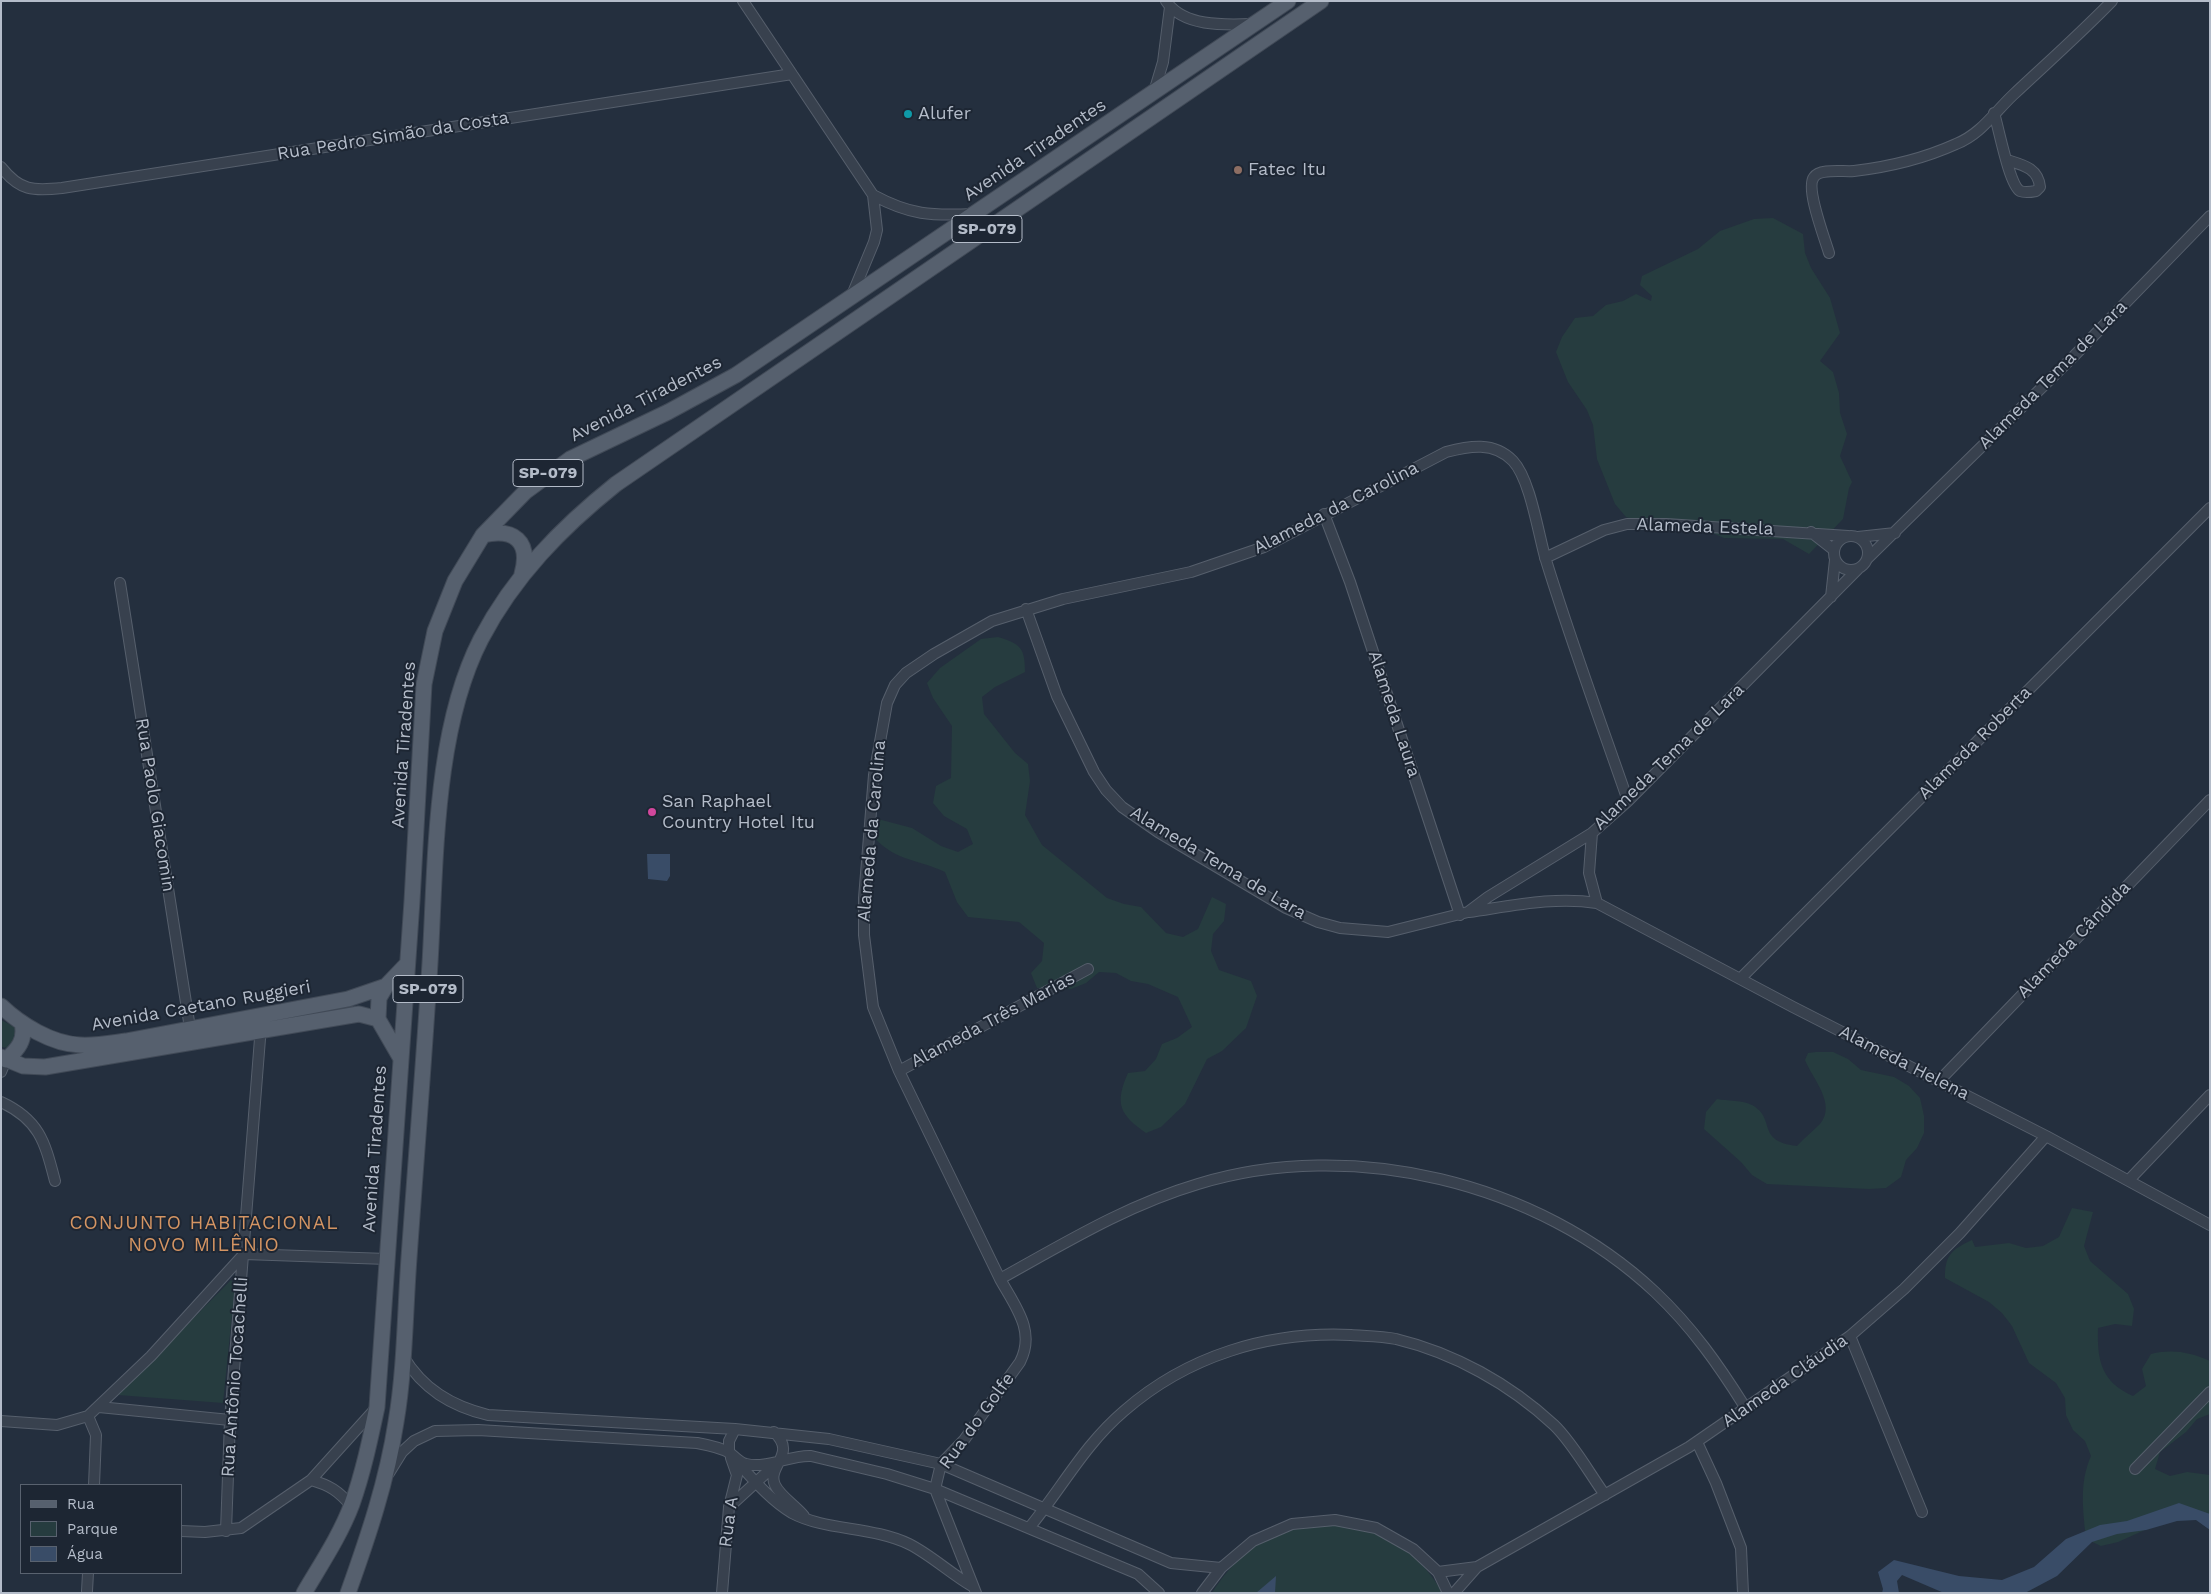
<!DOCTYPE html>
<meta charset="utf-8">
<style>
body{margin:0}
#map{position:relative;width:2211px;height:1594px;overflow:hidden;background:#242f3e;font-family:"Work Sans",sans-serif}
canvas{display:block}
.frame{position:absolute;inset:0;border:2px solid #b4bcc9;pointer-events:none}
.legend{position:absolute;left:20px;top:1484px;width:162px;height:90px;box-sizing:border-box;background:#1d2633;border:1px solid #59626f;margin:0;padding:6px 9px;list-style:none;font-size:15px;color:#b4bcc9}
.legend li{display:flex;align-items:center;gap:10px;height:25px}
.legend b{width:25px;border:1px solid #59626f}
</style>
<div id="map">
<canvas width="2211" height="1594"></canvas>
<div class="frame"></div>
<ul class="legend">
<li><b style="height:6px;background:#56606e"></b>Rua</li>
<li><b style="height:14px;background:#263c3f"></b>Parque</li>
<li><b style="height:14px;background:#394c67"></b>Água</li>
</ul>
</div>
<script>
const c = document.querySelector('canvas').getContext('2d');
c.lineJoin = 'round';
function fill(path, color) { c.fillStyle = color; c.fill(path, 'evenodd'); }
function trace(path, color, width, dash) { c.strokeStyle = color; c.lineWidth = width; c.lineCap = dash ? 'butt' : 'round'; c.setLineDash(dash || []); c.stroke(path); }
function write(font, color, halo, rows, align = 'center') {
  c.font = font + ' "Work Sans",sans-serif'; c.lineWidth = 4; c.setLineDash([]); c.textBaseline = 'middle'; c.strokeStyle = halo; c.fillStyle = color; for (const [text, x, y, turn = 0] of rows) {
    c.save(); c.translate(x, y); c.rotate((+turn || 0) * Math.PI / 180); c.textAlign = isNaN(turn) ? turn : align; if (halo) c.strokeText(text, 0, 0); c.fillText(text, 0, 0); c.restore();
  }
}
fill(new Path2D(`
 M1773,218L1803,234L1805,253L1811,268L1830,298L1840,333L1820,361L1833,372L1839,393L1840,413L1847,434L1840,456L1852,482L1849,488L1843,519L1809,554L1783,539L1724,538L1694,525L1643,522L1626,517L1615,504L1597,459L1593,425L1587,410L1568,382L1556,352L1562,337L1575,318L1593,316L1606,305L1623,301L1636,294L1651,301L1652,296L1640,285L1642,276L1698,249L1720,231L1754,219Z
 M998,637C1021,644 1025,648 1025,672L995,687L982,697L984,714L1015,753L1028,764L1030,781L1025,815L1042,845L1107,898L1124,904L1141,907L1166,933L1183,937L1198,929L1212,897L1226,904L1224,921L1213,934L1211,951L1219,970L1251,981L1257,996L1246,1028L1222,1051L1207,1059L1185,1104L1161,1127L1146,1133C1120,1115 1114,1104 1128,1073L1145,1071L1156,1059L1162,1044L1177,1038L1192,1027L1178,997L1148,984L1131,981L1116,973L1099,972L1086,983L1071,989L1037,988L1031,973L1042,961L1044,943L1019,922L968,917L957,902L945,872C915,858 893,861 871,834L878,819L912,828L941,846L958,852L973,844L967,829L944,816L933,803L936,786L951,778L952,726L933,698L927,683L940,668L981,639Z
 M1,1020L15,1027L18,1030L11,1048L1,1047Z
 M1816,1052H1833L1848,1059L1861,1070L1894,1077L1909,1086L1920,1098L1924,1116V1133L1917,1148L1906,1160L1901,1177L1886,1188L1869,1189L1767,1184L1752,1175L1741,1162L1704,1129L1706,1112L1717,1099C1727,1101 1743,1100 1752,1105C1777,1119 1755,1141 1797,1146C1804,1138 1813,1131 1820,1124C1837,1104 1812,1078 1805,1060L1808,1053Z
 M2072,1208L2093,1212L2084,1246L2090,1261L2128,1294L2134,1309L2132,1326L2115,1324L2098,1328C2097,1360 2101,1382 2133,1396L2146,1386L2142,1369L2151,1354C2172,1349 2190,1352 2210,1361V1414L2197,1419L2186,1432L2160,1452L2155,1469L2170,1476L2187,1472L2210,1475V1528L2199,1519L2165,1521L2118,1542L2101,1546L2086,1539C2083,1510 2079,1483 2091,1456L2085,1441L2073,1430L2066,1415L2065,1398L2056,1383L2029,1363L2012,1326L2002,1313L1989,1302L1945,1278C1945,1255 1951,1250 1972,1240L1975,1247L2009,1243L2026,1248L2043,1246L2059,1237Z
 M231,1280L235,1285L223,1403L118,1395Z
 M1334,1524C1347,1527 1361,1529 1373,1532C1399,1540 1431,1569 1442,1593H1212C1230,1564 1260,1534 1296,1528C1308,1526 1322,1526 1334,1524Z`), '#263c3f');
fill(new Path2D(`
 M647,854H670V876L667,881L648,879Z
 M2179,1503L2210,1514V1530L2196,1520L2177,1521L2146,1530L2117,1534L2092,1542L2057,1576L2025,1593H1944L1902,1575L1897,1581L1899,1593H1882L1883,1589L1878,1572L1894,1560L1959,1576L2002,1580L2034,1567L2066,1539L2100,1525L2127,1521Z
 M1276,1576L1275,1593H1256Z`), '#394c67');
const street = new Path2D(`
 M743,1L873,195L877,230L874,242L852,295
 M1166,1C1183,27 1225,25 1252,24
 M1154,92L1163,62L1170,7
 M1994,113C1999,129 2009,184 2020,191C2025,193 2031,192 2036,191L2040,187C2038,168 2023,165 2007,160
 M1,167C20,191 33,191 62,188L792,74
 M873,195C910,215 931,216 973,214
 M1829,253C1825,239 1805,188 1814,177C1820,168 1844,172 1854,171C1888,167 1925,158 1956,144C1981,134 1994,113 2013,95C2046,64 2080,34 2112,1
 M1324,514L1350,582L1460,915
 M1811,532L1834,550
 M1834 553a17 17 0 1 1 34 0a17 17 0 1 1-34 0Z
 M1858,537L1895,533
 M1545,558L1604,530L1627,524H1666L1848,536
 M1867,559L2073,357L2210,216
 M120,583L190,1028
 M1831,597L1835,560
 M1026,609L1057,696L1094,772L1106,790L1122,807L1158,832L1286,908L1318,922L1340,928L1388,932L1468,912L1488,897L1592,833L1628,801L1858,569
 M1628,801C1600,720 1570,639 1545,557C1538,532 1530,479 1513,461C1494,441 1469,446 1446,452L1264,547L1191,572L1063,599L992,621L934,654L906,673L895,685L887,703L874,775L864,898V935L873,1007L899,1071L1000,1279C1065,1243 1127,1205 1198,1184C1352,1137 1538,1182 1655,1292C1692,1327 1718,1364 1745,1407
 M1592,833L1589,873L1597,903
 M1469,912C1511,906 1555,896 1597,903L1793,1007L2046,1136L2210,1225
 M1741,978L2210,508
 M899,1071L1088,969
 M1,1072L6,1060
 M1939,1081L2210,800
 M1,1102C40,1120 45,1143 55,1181
 M2129,1180L2210,1095
 M244,1254L387,1259
 M1850,1336L1922,1512
 M403,1356C423,1389 451,1406 488,1415L735,1429L829,1439L941,1464L1171,1563L1221,1568
 M99,1407L230,1420
 M88,1416L96,1435L94,1485
 M1,1421L57,1425L88,1416L151,1356L244,1254
 M735,1429L729,1441V1453C748,1473 768,1499 792,1513C826,1531 871,1526 909,1544C931,1555 951,1574 972,1586
 M774,1432C798,1454 766,1466 775,1485C780,1496 796,1506 804,1516
 M1697,1442L1716,1483L1741,1548L1743,1593
 M2135,1469L2210,1392
 M389,1473L402,1452L414,1441L435,1431L478,1430L697,1443C708,1445 720,1447 730,1453C735,1457 740,1463 746,1464C768,1469 789,1455 811,1456L887,1474L935,1489L1138,1574L1159,1593
 M311,1480C329,1485 339,1491 351,1506
 M729,1507L776,1464
 M1029,1528C1062,1488 1084,1445 1124,1411C1187,1356 1268,1331 1351,1335C1365,1336 1382,1336 1396,1339C1454,1353 1510,1384 1554,1425C1572,1442 1590,1474 1605,1495
 M181,1531L205,1532L241,1528L311,1480L376,1408
 M226,1531L230,1420L261,1026
 M1438,1572L1477,1567
 M87,1591L88,1573
 M722,1593L729,1507L737,1475L731,1458
 M976,1593L935,1489L941,1464L964,1440L1020,1362C1036,1331 1015,1306 1000,1279
 M1202,1593L1221,1568L1253,1541L1292,1524L1335,1520L1376,1528L1413,1549L1438,1572L1448,1593
 M1454,1593L1477,1567L1689,1447L1850,1336L1904,1289L1960,1233L2046,1136`);
const primary = new Path2D(`
 M483,535C514,528 531,541 522,574
 M1,1006C21,1025 52,1044 80,1045C95,1046 111,1043 126,1041L348,999L386,986L407,964
 M378,1019L379,998L386,986
 M1,1057L23,1066L45,1067L359,1014L378,1019L400,1057
 M6,1060C18,1049 26,1040 22,1023
 M304,1593C321,1564 340,1536 352,1504C363,1473 370,1440 377,1407L412,901L424,684L435,631L455,581L483,535L525,492L570,459L668,412L736,375L1288,1
 M348,1593C368,1537 387,1481 396,1422C405,1369 405,1312 409,1258C416,1159 424,1061 430,963C436,861 434,730 481,639C514,576 561,528 616,484L1321,1`);
trace(street, '#565f6c', 12);
trace(primary, '#414a57', 17);
trace(street, '#38414e', 10);
trace(primary, '#56606e', 15);
for (const [x, y, r, color] of [
 [908,114,5,"#0f9aa8"],
 [1238,170,5,"#8d6e63"],
 [652,812,5,"#d1479c"]
]) { const dot = new Path2D(); dot.arc(x, y, r, 0, 2 * Math.PI); c.fillStyle = color; c.fill(dot); trace(dot, '#1d2633', 2); }
for (const [x, y, w] of [
 [987,229,70],
 [548,473,70],
 [428,989,70]
]) { const box = new Path2D(); box.roundRect(x - w / 2, y - 13.5, w, 27, 4); c.fillStyle = '#1d2633'; c.fill(box); trace(box, '#b4bcc9', 1); }
write('bold 16px', '#b4bcc9', null, [
 ["SP-079",987,229],
 ["SP-079",548,473],
 ["SP-079",428,989]
]);
write('18px', '#b4bcc9', '#1d2633', [
 ["Alufer",918,114],
 ["Fatec Itu",1248,170],
 ["San Raphael",662,802],
 ["Country Hotel Itu",662,823]
], 'left');
write('18px', '#b4bcc9', '#1d2633', [
 ["Rua Pedro Simão da Costa",393,136,-9],
 ["Avenida Tiradentes",1035,150,-34],
 ["Alameda Tema de Lara",2053,375,-45],
 ["Avenida Tiradentes",646,399,-27],
 ["Alameda da Carolina",1336,508,-27],
 ["Alameda Estela",1705,527,2],
 ["Alameda Laura",1394,714,72],
 ["Alameda Roberta",1975,743,-45],
 ["Avenida Tiradentes",404,745,-86],
 ["Alameda Tema de Lara",1669,757,-44],
 ["Rua Paolo Giacomin",155,805,81],
 ["Alameda da Carolina",872,831,-85],
 ["Alameda Tema de Lara",1218,863,31],
 ["Alameda Cândida",2074,940,-46],
 ["Avenida Caetano Ruggieri",201,1006,-10],
 ["Alameda Três Marias",993,1020,-28],
 ["Alameda Helena",1904,1063,27],
 ["Avenida Tiradentes",375,1149,-86],
 ["Rua Antônio Tocachelli",235,1377,-86],
 ["Alameda Cláudia",1785,1381,-35],
 ["Rua do Golfe",977,1421,-54],
 ["Rua A",729,1522,-82]
]);
c.letterSpacing = '1px';
write('19px', '#d59563', '#1d2633', [
 ["CONJUNTO HABITACIONAL",204,1223],
 ["NOVO MILÊNIO",204,1245]
]);
c.letterSpacing = '0px';
</script>
